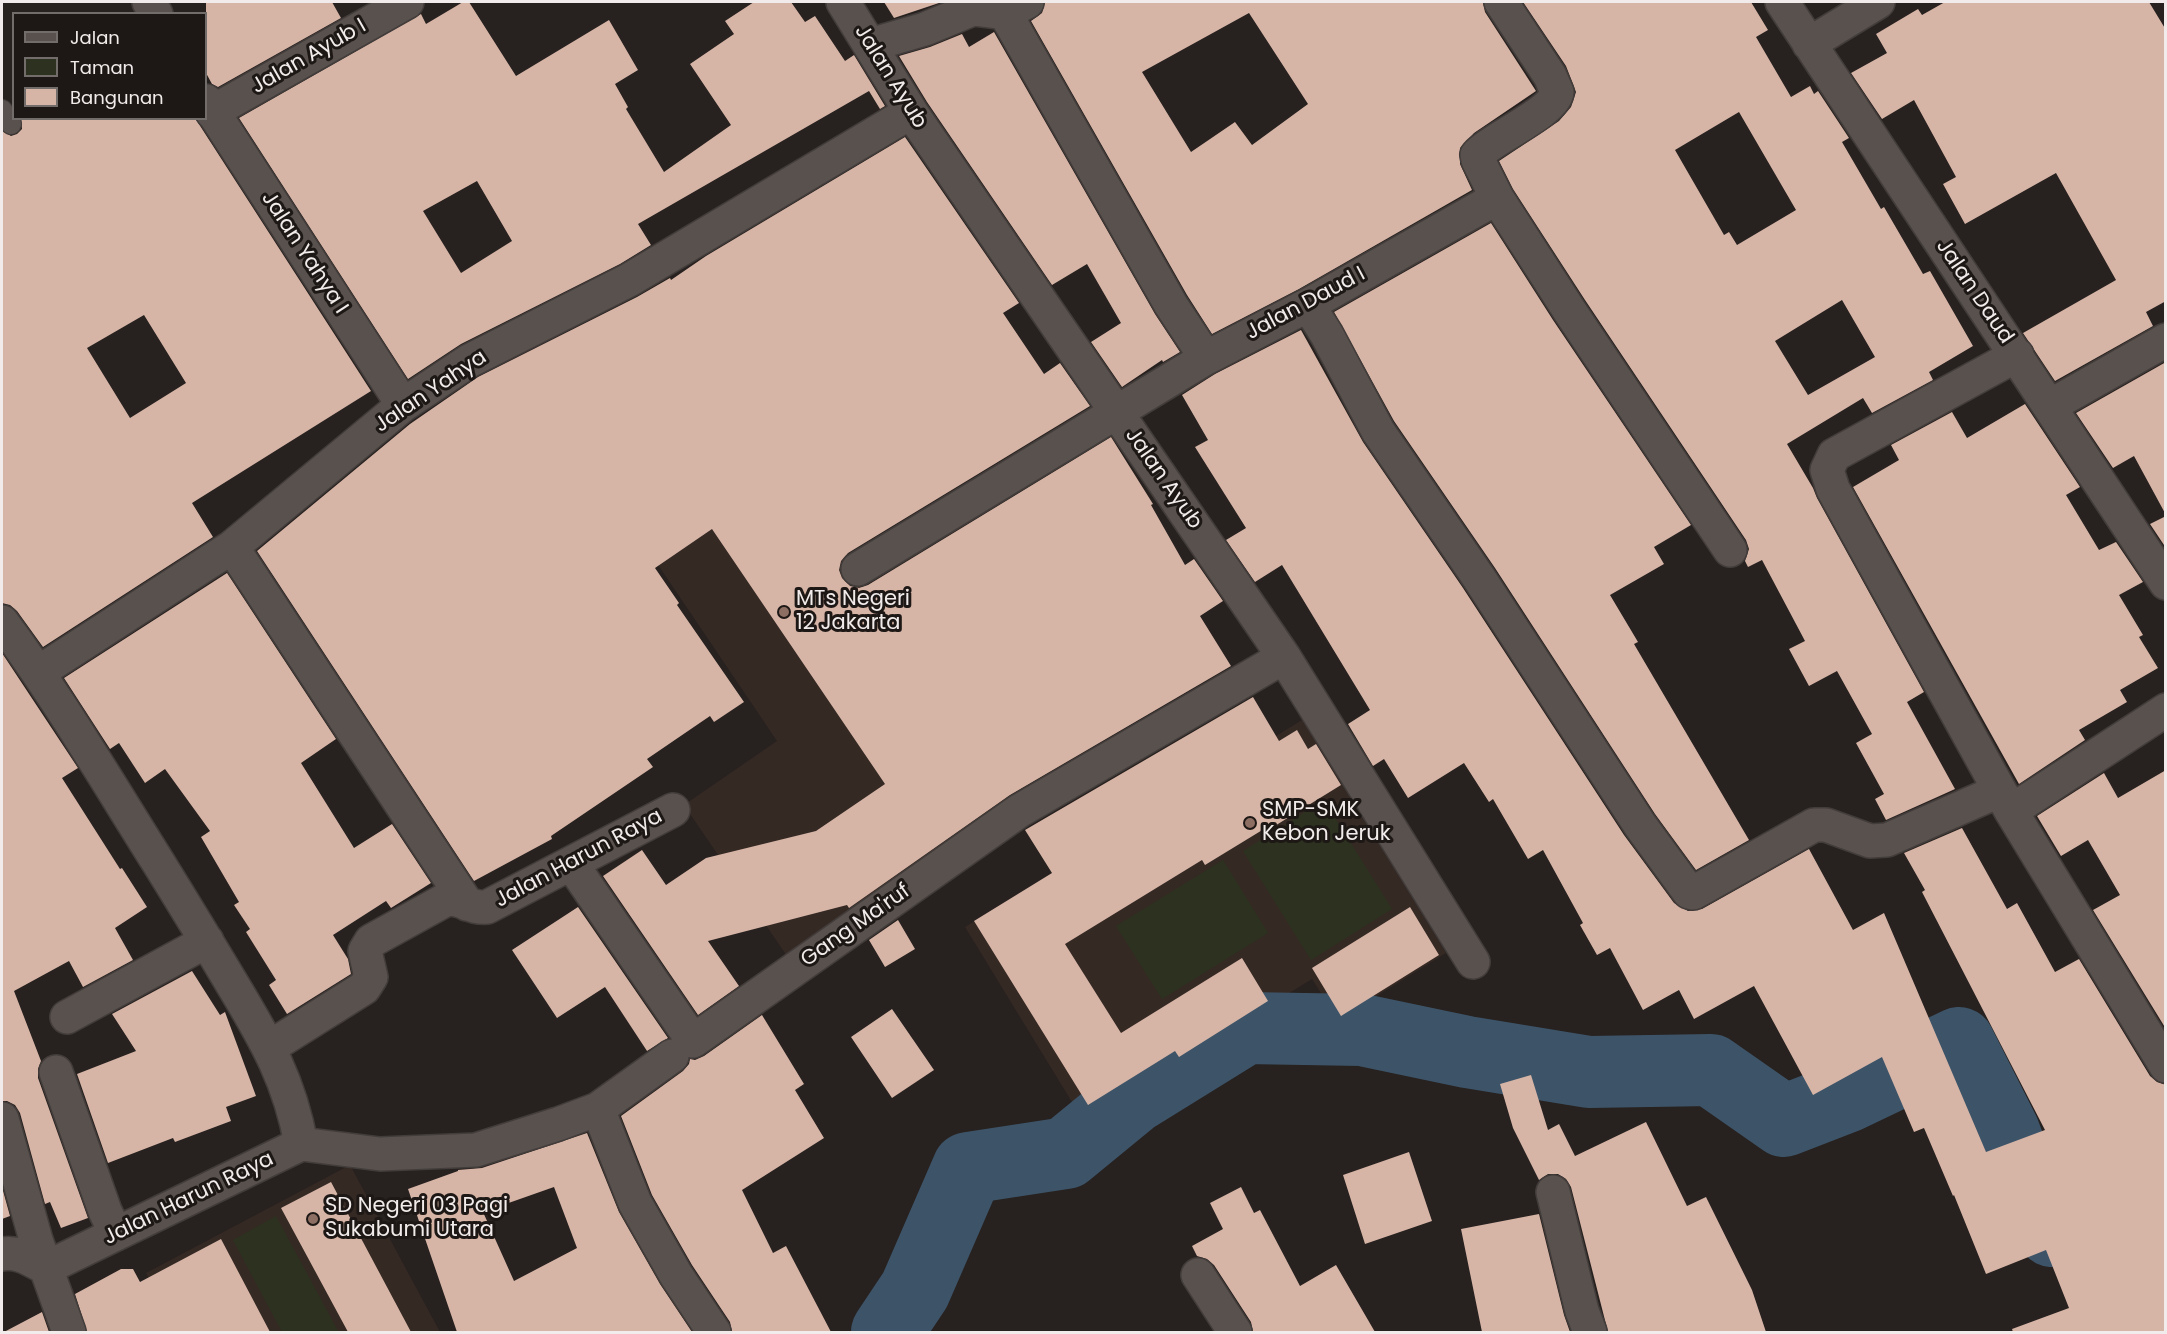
<!DOCTYPE html>
<style>
body{margin:0}
#map{position:relative;width:2167px;height:1334px;overflow:hidden;background:#27211f;font-family:Poppins,sans-serif}
canvas{display:block}
.frame{position:absolute;inset:0;border:3px solid #f1eceb;pointer-events:none}
.legend{position:absolute;left:12px;top:12px;width:195px;height:108px;box-sizing:border-box;background:#1d1815;border:2px solid #726d6b;margin:0;padding:8px 10px;list-style:none;font-size:18px;color:#f1eceb}
.legend li{display:flex;align-items:center;gap:12px;height:30px}
.legend b{width:30px;border:2px solid #726d6b}
</style>
<div id="map">
<canvas width="2167" height="1334"></canvas>
<div class="frame"></div>
<ul class="legend">
<li><b style="height:8px;background:#58514e"></b>Jalan</li>
<li><b style="height:16px;background:#2c321f"></b>Taman</li>
<li><b style="height:16px;background:#d6b4a6"></b>Bangunan</li>
</ul>
</div>
<script>
const c = document.querySelector('canvas').getContext('2d');
c.lineJoin = 'round';
function fill(path, color) { c.fillStyle = color; c.fill(path, 'evenodd'); }
function trace(path, color, width, dash) { c.strokeStyle = color; c.lineWidth = width; c.lineCap = dash ? 'butt' : 'round'; c.setLineDash(dash || []); c.stroke(path); }
function write(font, color, halo, rows, align = 'center') {
  c.font = font + ' Poppins,sans-serif'; c.lineWidth = 6; c.setLineDash([]); c.textBaseline = 'middle'; c.strokeStyle = halo; c.fillStyle = color; for (const [text, x, y, turn = 0] of rows) {
    c.save(); c.translate(x, y); c.rotate((+turn || 0) * Math.PI / 180); c.textAlign = isNaN(turn) ? turn : align; if (halo) c.strokeText(text, 0, 0); c.fillText(text, 0, 0); c.restore();
  }
}
fill(new Path2D(`
 M731,395L1012,807L789,959L684,805L777,741L602,482Z
 M1302,720L1446,953L1338,1020L1312,979L1083,1120L965,927Z
 M350,1165L440,1332H178L146,1273Z`), '#352924');
fill(new Path2D(`
 M1324,800L1392,909L1311,960L1243,851Z
 M1223,860L1268,933L1162,999L1116,926Z
 M276,1216L338,1331L335,1332H282L233,1240Z`), '#2c321f');
trace(new Path2D(`
 M887,1332L915,1290L968,1168L1066,1153L1133,1098L1246,1028L1362,1030L1467,1052L1589,1072L1711,1070L1784,1121L1846,1097L1959,1043L2004,1132L2032,1208L2052,1231`), '#3d5468', 72);
fill(new Path2D(`
 M206,2H332L341,18L218,87L212,84L206,73Z
 M463,2H469L516,76L609,20L638,70L615,84L628,107L626,109L664,172L731,125L690,64L734,34L725,21L754,2H791L805,22L815,16L845,61L854,55L885,106L880,109L869,91L638,224L651,245L620,264L461,344L408,379L239,118L421,14L426,24ZM477,181L512,241L461,273L423,211Z
 M884,2H942L894,18Z
 M1045,2H1483L1485,12L1536,91L1474,133L1460,148V164L1472,190L1299,289L1212,334L1187,295L1031,21L1042,13ZM1249,13L1308,104L1252,145L1235,122L1191,152L1142,72Z
 M1523,2H1751L1768,30L1756,37L1791,97L1810,86L1814,94L1818,91L1849,138L1842,142L1881,209L1884,207L1923,274L1930,271L1973,346L1929,372L1933,380L1872,413L1863,398L1787,444L1813,488L1817,498L1924,692L1907,702L1955,789L1944,794L1886,820L1875,799L1884,794L1856,743L1872,734L1837,671L1809,686L1789,649L1805,641L1762,560L1748,567L1745,561L1749,549L1746,540L1585,300L1513,189L1499,161L1559,121L1571,107L1576,92L1566,66ZM1739,112L1796,210L1737,245L1729,232L1724,235L1675,150ZM1842,300L1875,357L1808,395L1775,341Z
 M1945,2H2149L2166,30V301L2146,312L2153,326L2055,381L2023,333L2116,280L2056,173L1965,224L1943,184L1956,177L1914,100L1882,119L1851,73L1887,53L1876,34L1918,9L1922,15Z
 M994,32L1155,314L1180,352L1163,362L1162,360L1122,387L1091,342L1121,323L1087,264L1052,285L927,102L899,56L930,47L962,34L969,47Z
 M21,118H195L371,391L192,503L213,537L43,647L17,611L10,605L2,603V131L11,136L17,134L22,129ZM144,315L186,383L130,418L87,348Z
 M905,137L1019,303L1003,313L1044,374L1060,363L1090,406L848,553L841,561L839,570L842,578L850,586L859,588L868,585L1111,437L1153,504L1151,505L1185,565L1194,559L1223,601L1200,616L1231,666L1010,795L849,908L847,905L708,941L739,986L698,1015L603,876L642,850L666,885L706,858L816,831L885,784L712,529L655,568L679,603L677,605L744,702L714,722L710,716L647,759L653,767L551,836L552,839L474,881L257,551L410,424L478,377L637,297L670,278L671,280L706,256Z
 M1491,223L1553,320L1691,525L1654,547L1664,564L1610,595L1638,642L1634,644L1749,840L1696,870L1655,814L1495,568L1394,421L1334,312Z
 M1301,330L1363,442L1463,588L1624,835L1674,903L1688,911L1702,909L1809,849L1853,930L1884,913L1986,1152L2045,1130L1922,892L1925,890L1904,853L1962,828L2007,909L2017,903L2055,972L2079,959L2150,1076L2157,1082L2166,1085V1332H2013L2012,1329L2069,1308L2046,1250L1986,1274L1954,1195L1953,1196L1924,1128L1914,1132L1882,1057L1813,1095L1754,986L1694,1019L1679,990L1643,1010L1610,948L1597,955L1580,925L1583,923L1543,850L1528,859L1493,799L1489,802L1464,763L1408,798L1384,759L1373,766L1348,724L1370,710L1282,565L1255,582L1226,540L1246,528L1195,447L1208,440L1182,395L1215,374Z
 M2166,362V515L2134,456L2113,468L2076,413Z
 M2025,404L2080,487L2066,495L2099,550L2116,542L2143,582L2119,595L2143,635L2139,637L2158,668L2120,690L2127,702L2079,730L2085,740L2019,784L1853,487L1899,460L1891,445L1952,412L1967,438Z
 M2166,516V548L2150,524Z
 M227,573L336,739L301,763L354,848L392,824L431,883L391,908L386,901L333,935L348,959L351,974L287,1014L269,985L276,980L246,932L250,929L234,905L239,902L201,837L210,831L165,769L145,783L119,743L110,749L64,678Z
 M2,653L78,768L62,778L120,869L122,868L147,907L115,928L133,960L83,987L69,961L14,991L41,1061L38,1069V1078L88,1218L61,1228L50,1202L45,1204L20,1113L15,1105L7,1101H2Z
 M1253,697L1279,741L1297,730L1308,749L1316,744L1341,785L1265,832L1264,829L1205,865L1202,860L1065,944L1121,1033L1242,958L1268,1001L1179,1057L1175,1051L1088,1105L974,921L1052,873L1025,830Z
 M2166,770V1029L2093,910L2120,895L2088,840L2061,856L2037,816L2104,773L2118,798Z
 M578,907L668,1038L647,1051L605,987L557,1018L512,950Z
 M1410,907L1439,955L1341,1016L1312,968Z
 M898,920L915,949L885,967L869,940Z
 M192,971L220,1015L225,1012L256,1096L226,1107L231,1121L175,1142L173,1138L108,1163L77,1074L136,1051L112,1014Z
 M892,1009L934,1070L892,1098L851,1037Z
 M762,1015L804,1084L795,1090L824,1138L742,1190L773,1253L786,1246L831,1332H732L730,1322L692,1265L652,1195L621,1116L683,1071L689,1064L690,1059L695,1060L704,1056Z
 M1531,1075L1548,1130L1559,1124L1575,1156L1646,1122L1687,1206L1706,1197L1752,1290L1766,1332H1608L1571,1187L1566,1179L1558,1174H1548L1539,1180L1513,1128L1500,1084Z
 M587,1133L619,1212L660,1284L692,1332H457L408,1189L458,1171V1170L482,1168ZM554,1187L577,1248L514,1281L483,1212Z
 M1409,1152L1432,1221L1365,1244L1343,1175Z
 M331,1182L411,1332H348L281,1208Z
 M2,1187L10,1216L2,1219Z
 M1241,1187L1254,1213L1260,1210L1300,1286L1336,1265L1375,1332H1253L1251,1322L1214,1265L1207,1259L1197,1256L1192,1246L1223,1229L1210,1203Z
 M1539,1214L1564,1315L1570,1332H1482L1461,1229Z
 M221,1239L270,1332H87L75,1294L121,1269H133L140,1282Z
 M42,1312L49,1332H4Z`), '#d6b4a6');
const service = new Path2D(`
 M2,110L11,124`);
const minor = new Path2D(`
 M149,2L156,14
 M843,2L911,112L1284,657L1473,962
 M1782,2L2166,583
 M1005,13L1171,305L1206,358
 M1809,44L1878,2
 M870,45L925,29L973,9L1005,13L1027,2
 M206,101L403,405
 M212,112L407,2
 M1497,198L1569,310L1730,550
 M1308,305L1327,335L1378,431L1479,578L1640,825L1689,892L1693,893L1814,825H1826L1870,841L1887,840L1999,791
 M2017,355L1834,455L1827,470L1833,489L2011,811L2166,1066
 M2050,406L2166,340
 M232,547L467,904
 M858,569L1206,358L1308,305L1497,198L1478,160L1477,155C1491,139 1556,111 1557,92L1550,76L1501,2
 M2,622C59,699 107,781 158,862C184,904 209,945 234,987C266,1040 290,1082 301,1144L46,1268
 M39,672L232,547L403,405L469,361L629,280L911,112
 M2011,811L2166,710
 M571,863L693,1041L1019,811L1284,657
 M67,1017L207,941
 M270,1047L364,988L371,977L365,951L371,941L447,899C463,898 470,909 487,907L673,810
 M56,1072L105,1211L116,1234
 M598,1109L635,1203L676,1275L714,1332
 M2,1119L36,1240L69,1332
 M301,1144L380,1154L476,1150L558,1124L598,1109L672,1056
 M1553,1192L1582,1311L1590,1332
 M2,1254C18,1251 31,1260 46,1268
 M1198,1275L1235,1332`);
trace(service, '#423c3a', 22);
trace(minor, '#423c3a', 36);
trace(service, '#58514e', 20);
trace(minor, '#58514e', 33);
for (const [x, y, r, color] of [
 [784,612,6,"#8d6e63"],
 [1250,823,6,"#8d6e63"],
 [313,1219,6,"#8d6e63"]
]) { const dot = new Path2D(); dot.arc(x, y, r, 0, 2 * Math.PI); c.fillStyle = color; c.fill(dot); trace(dot, '#1d1815', 2); }
write('21px', '#f1eceb', '#1d1815', [
 ["Jalan Ayub I",309,57,-30],
 ["Jalan Ayub",890,77,58],
 ["Jalan Yahya I",304,253,57],
 ["Jalan Daud",1974,292,56],
 ["Jalan Daud I",1306,304,-28],
 ["Jalan Yahya",431,392,-34],
 ["Jalan Ayub",1163,479,55],
 ["Jalan Harun Raya",579,859,-28],
 ["Gang Ma'ruf",856,926,-35],
 ["Jalan Harun Raya",189,1199,-26]
]);
write('21px', '#f1eceb', '#1d1815', [
 ["MTs Negeri",796,600],
 ["12 Jakarta",796,624],
 ["SMP-SMK",1262,811],
 ["Kebon Jeruk",1262,835],
 ["SD Negeri 03 Pagi",325,1207],
 ["Sukabumi Utara",325,1231]
], 'left');
</script>
